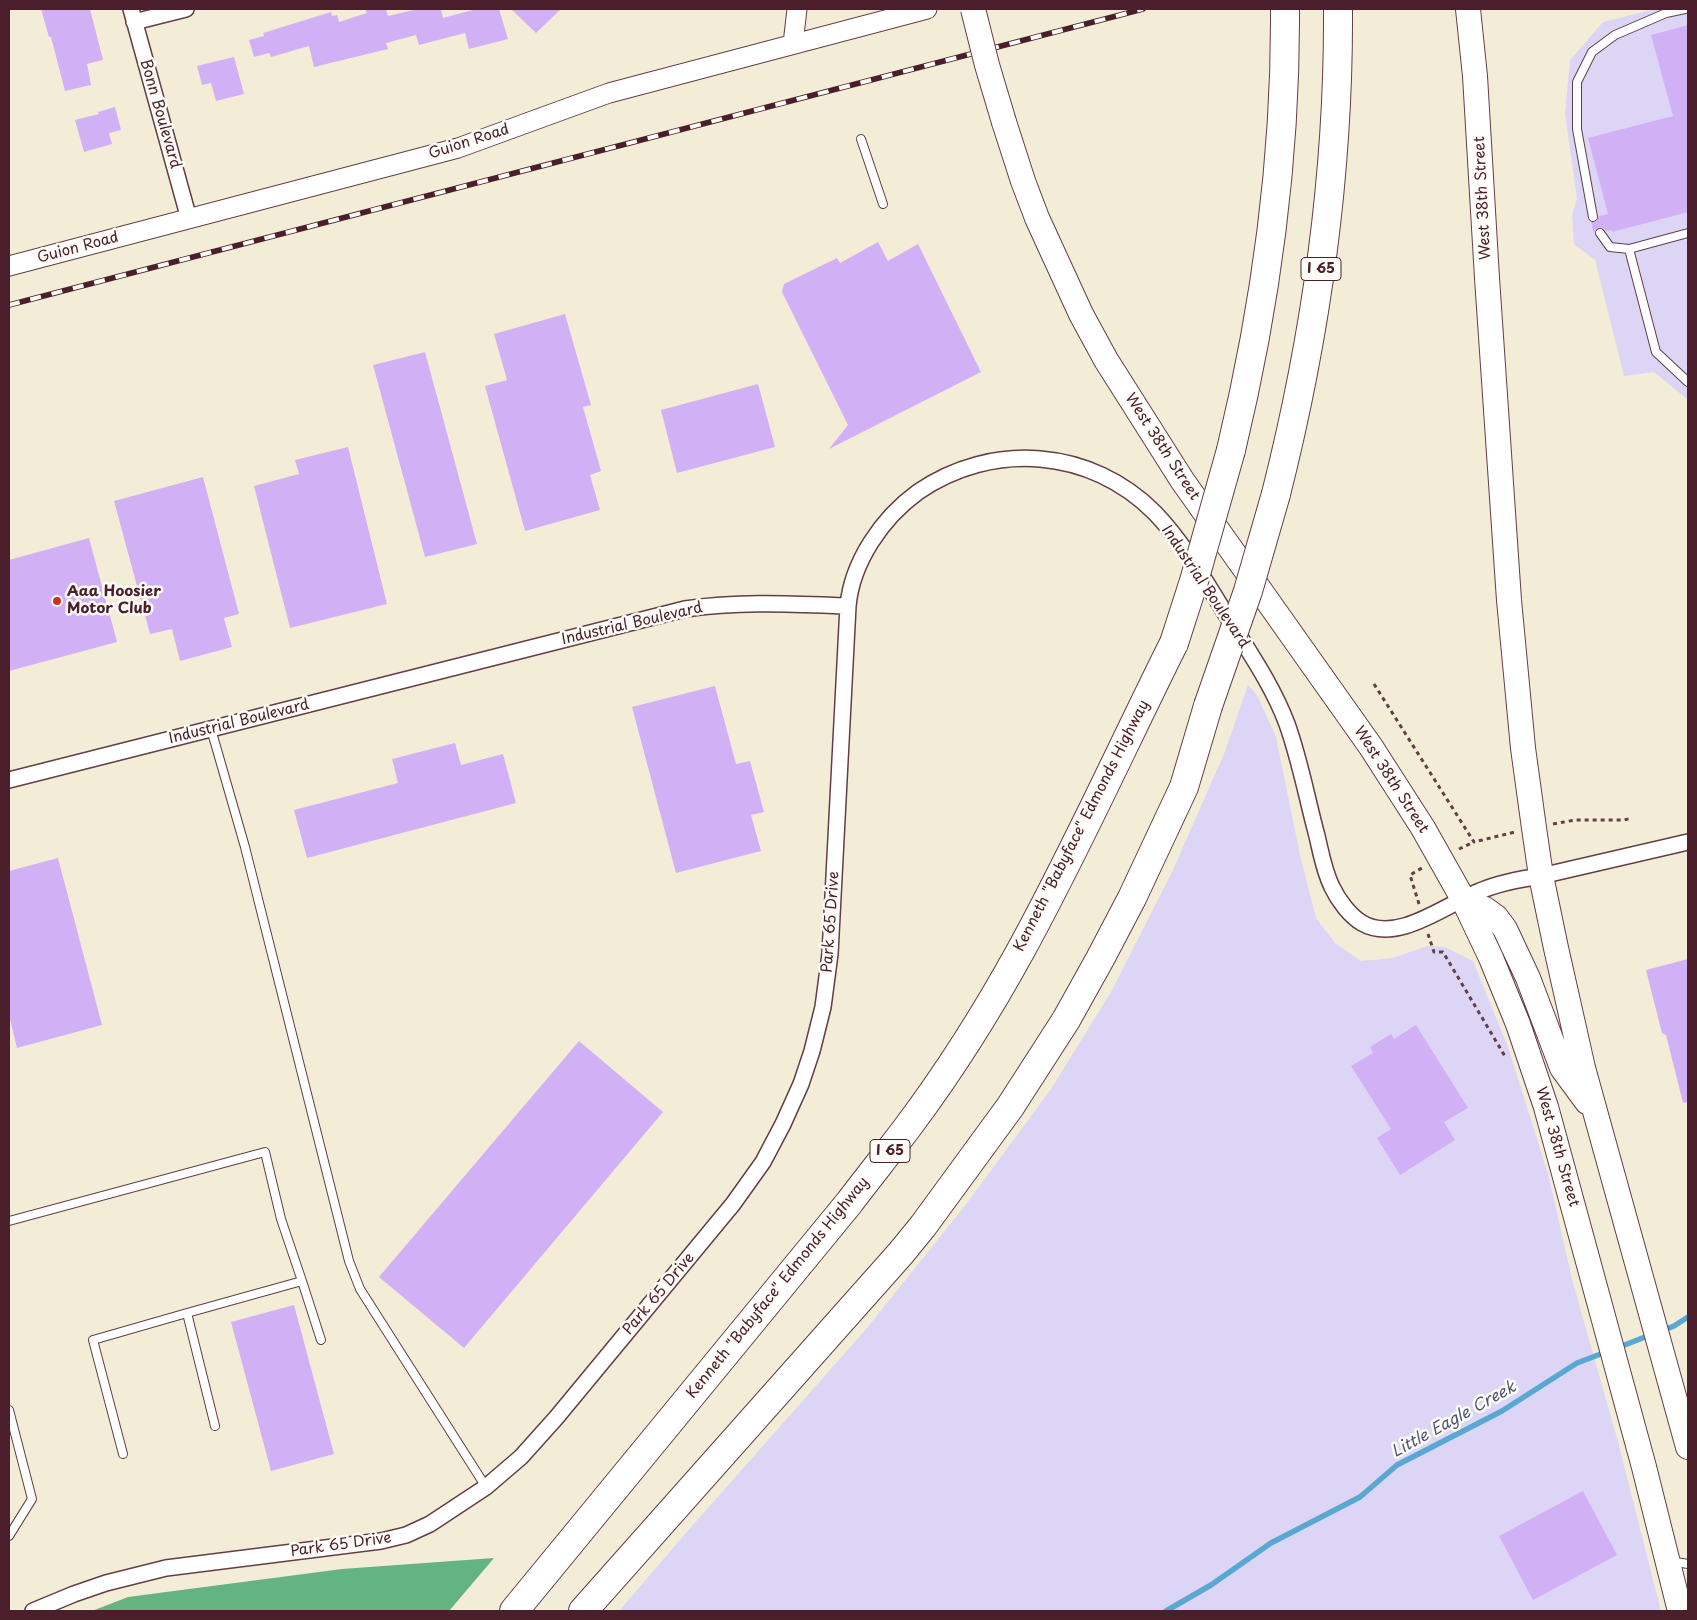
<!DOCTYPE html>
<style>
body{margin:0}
#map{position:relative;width:1697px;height:1620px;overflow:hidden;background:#f3edd8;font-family:"Playpen Sans",sans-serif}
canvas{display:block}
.frame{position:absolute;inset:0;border:10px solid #4a1f2b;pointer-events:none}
</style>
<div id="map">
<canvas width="1697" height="1620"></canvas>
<div class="frame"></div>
</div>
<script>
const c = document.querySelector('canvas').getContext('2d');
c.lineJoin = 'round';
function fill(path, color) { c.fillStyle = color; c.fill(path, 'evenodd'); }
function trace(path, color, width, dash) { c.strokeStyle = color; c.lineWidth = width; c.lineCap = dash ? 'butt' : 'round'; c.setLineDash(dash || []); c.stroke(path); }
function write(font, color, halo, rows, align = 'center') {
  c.font = font + ' "Playpen Sans",sans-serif'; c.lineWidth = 5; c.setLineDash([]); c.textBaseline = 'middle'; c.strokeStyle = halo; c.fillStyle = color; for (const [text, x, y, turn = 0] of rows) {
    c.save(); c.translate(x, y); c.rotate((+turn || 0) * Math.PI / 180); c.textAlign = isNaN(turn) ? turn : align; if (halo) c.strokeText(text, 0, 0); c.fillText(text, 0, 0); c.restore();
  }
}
fill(new Path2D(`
 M1655,9H1688V400L1654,372L1624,376L1595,260L1574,244L1572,215L1577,199L1565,114L1570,60L1603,22Z
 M1248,685L1257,695L1276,737L1300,855L1316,918L1335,943L1361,961L1393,958L1427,946H1432L1445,947L1473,961L1508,1047L1548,1174L1573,1283L1617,1438L1661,1611H619L685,1534L867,1328L967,1203L1051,1089L1111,992L1172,872L1224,754Z`), '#ddd5f6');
fill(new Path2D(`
 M494,1558L449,1611H92L128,1597L342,1569Z`), '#63b480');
trace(new Path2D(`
 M1661,1331L1674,1326L1688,1317
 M1617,1348L1650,1335
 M1166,1611L1211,1585L1271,1543L1360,1497L1397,1465L1502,1411L1577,1363L1606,1352`), '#58a8d2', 5.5);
fill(new Path2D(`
 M41,9H90L103,60L87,64L91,85L65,91L51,37H49Z
 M365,9H386L388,16L418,9H441L443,18L476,9H499L508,39L469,49L465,33L419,45L416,35L386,43L388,49L314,67L309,46L271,57L269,53L254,57L249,40L264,36L263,33L331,12L332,16L337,15L339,22L367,13Z
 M511,9H561L536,33Z
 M1688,25V212L1612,232V230L1606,231L1603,228H1599L1595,230L1594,234L1591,222H1596L1599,216L1608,214L1588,138L1673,116L1651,35Z
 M234,57L244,94L216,101L211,83L202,85L197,66Z
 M115,107L121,130L109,133L112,144L84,152L75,120L99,114L98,112Z
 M878,242L888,261L918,244L981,372L829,449L848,425L782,292L784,284L837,258L840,263Z
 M565,314L591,405L583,407L601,471L590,475L600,510L525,531L485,386L507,380L494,334Z
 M425,352L477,544L425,557L373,365Z
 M758,384L775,447L677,473L661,410Z
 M348,447L387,604L290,628L254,486L299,474L295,460Z
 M203,477L239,614L224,618L232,647L180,661L172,629L150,634L114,501Z
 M89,538L117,642L9,671V560Z
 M715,686L736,764L750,761L764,812L751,815L761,851L676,873L632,707Z
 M455,743L461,765L503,754L516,803L307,858L294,810L398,783L392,759Z
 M58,858L102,1025L17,1048L9,1015V871Z
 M1688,959V1102L1683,1103L1666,1035L1662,1033L1646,970Z
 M1416,1025L1468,1108L1444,1122L1455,1140L1400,1175L1377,1138L1391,1129L1351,1066L1373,1053L1370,1047L1391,1034L1394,1039Z
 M579,1041L663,1112L464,1348L379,1277Z
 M294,1305L334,1454L271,1471L231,1322Z
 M1583,1491L1617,1555L1533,1600L1499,1536Z`), '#d2b0f6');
const service = new Path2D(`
 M861,139L883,204
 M1593,217L1577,129V82L1592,52L1615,35L1666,13L1685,9
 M1600,233L1610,247L1629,249
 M1688,233L1629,249L1656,352L1688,382
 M211,729L245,847L349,1261L360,1289L486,1487
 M9,1221L265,1152L281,1219L302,1281
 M9,1410L32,1499L9,1536
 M215,1426L187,1313L302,1281L321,1340
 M123,1454L93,1340L187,1313
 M1670,1561L1688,1564`);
const minor = new Path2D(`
 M131,9L189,219
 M134,22L186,9
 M9,780L685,609C740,601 793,604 848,606
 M33,1611L74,1594L106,1583L166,1568L381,1541L406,1535L430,1524L486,1487L521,1457L556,1418L733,1204L763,1162L783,1124L801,1084L812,1051L823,1007L830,954L848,606C852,562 882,518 918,492C992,441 1091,448 1155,513C1183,542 1204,579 1225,613C1247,649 1272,684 1287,724C1300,760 1307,799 1317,836C1321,853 1324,871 1332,887C1338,900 1350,916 1362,923C1398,944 1446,904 1480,891C1499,883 1520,879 1541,876L1688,842`);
const tertiary = new Path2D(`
 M793,44L797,9
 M9,266L458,148L609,93L927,9`);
const primary = new Path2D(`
 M1468,9L1475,76L1487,278L1509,600L1523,748L1534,828L1541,876L1556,948L1583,1068L1688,1447
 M1004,122L1023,181L1037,218L1081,314L1106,360L1182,480L1371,747L1423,828L1463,899L1491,958L1518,1024L1546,1107L1644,1467L1680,1611
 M1463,899L1485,909L1496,917L1505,929L1528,978L1562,1068L1587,1102`);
const motorway = new Path2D(`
 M1231,450C1266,305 1286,158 1285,9
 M1276,494C1316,336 1339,173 1338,9
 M514,1611L849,1203C868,1178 888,1153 907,1128C949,1072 987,1012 1021,950C1076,850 1123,745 1174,643
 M583,1611L901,1253L923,1226L1010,1107L1066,1020L1100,959L1132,898L1184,787L1208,706`);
trace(service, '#633e45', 10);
trace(minor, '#633e45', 18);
trace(tertiary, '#633e45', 21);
trace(primary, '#633e45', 26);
trace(motorway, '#633e45', 30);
trace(new Path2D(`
 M1374,684L1474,842L1515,832
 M1553,824L1575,820H1624L1632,818
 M1459,849L1474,842
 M1419,904L1410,875L1422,868
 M1428,934L1434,952H1443L1506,1058`), '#633e45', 3, [4, 4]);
trace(service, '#fff', 8);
trace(minor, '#fff', 15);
trace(tertiary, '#fff', 19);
trace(primary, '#fff', 24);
trace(motorway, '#fff', 28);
const rail = new Path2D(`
 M9,305L1143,9`);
trace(rail, '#4a1f2b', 5.5);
trace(rail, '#fdfcf7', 4, [11]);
const primaryBridge = new Path2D(`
 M973,9L987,65L1004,122`);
const motorwayBridge = new Path2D(`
 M1174,643L1194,581L1231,450
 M1208,706L1248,591L1276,494`);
trace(primaryBridge, '#633e45', 26, []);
trace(motorwayBridge, '#633e45', 30, []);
trace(primaryBridge, '#fff', 24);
trace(motorwayBridge, '#fff', 28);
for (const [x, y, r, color] of [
 [57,601,5,"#c8321e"]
]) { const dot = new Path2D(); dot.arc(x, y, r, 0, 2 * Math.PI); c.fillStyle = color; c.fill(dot); trace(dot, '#fdfcf7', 2); }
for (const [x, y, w] of [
 [1321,269,40],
 [890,1151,40]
]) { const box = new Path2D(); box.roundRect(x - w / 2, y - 11.5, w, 23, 4); c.fillStyle = '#fdfcf7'; c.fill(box); trace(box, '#4a1f2b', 1); }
write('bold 14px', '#4a1f2b', null, [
 ["I 65",1321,269],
 ["I 65",890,1151]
]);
write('15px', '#4a1f2b', '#fdfcf7', [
 ["Bonn Boulevard",160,114,74],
 ["Guion Road",469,142,-18],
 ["West 38th Street",1483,198,-93],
 ["Guion Road",78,248,-15],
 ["West 38th Street",1162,447,57],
 ["Industrial Boulevard",1205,587,56],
 ["Industrial Boulevard",632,624,-13],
 ["Industrial Boulevard",239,722,-14],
 ["West 38th Street",1391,780,57],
 ["Kenneth \"Babyface\" Edmonds Highway",1082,826,-63],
 ["Park 65 Drive",831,922,-86],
 ["West 38th Street",1557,1147,74],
 ["Kenneth \"Babyface\" Edmonds Highway",778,1288,-51],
 ["Park 65 Drive",659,1294,-50],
 ["Park 65 Drive",341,1545,-8]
]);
write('bold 15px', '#4a1f2b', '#fdfcf7', [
 ["Aaa Hoosier",67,592],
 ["Motor Club",67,609]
], 'left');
write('italic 16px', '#50566e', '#fdfcf7', [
 ["Little Eagle Creek",1454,1420,-29]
]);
</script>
